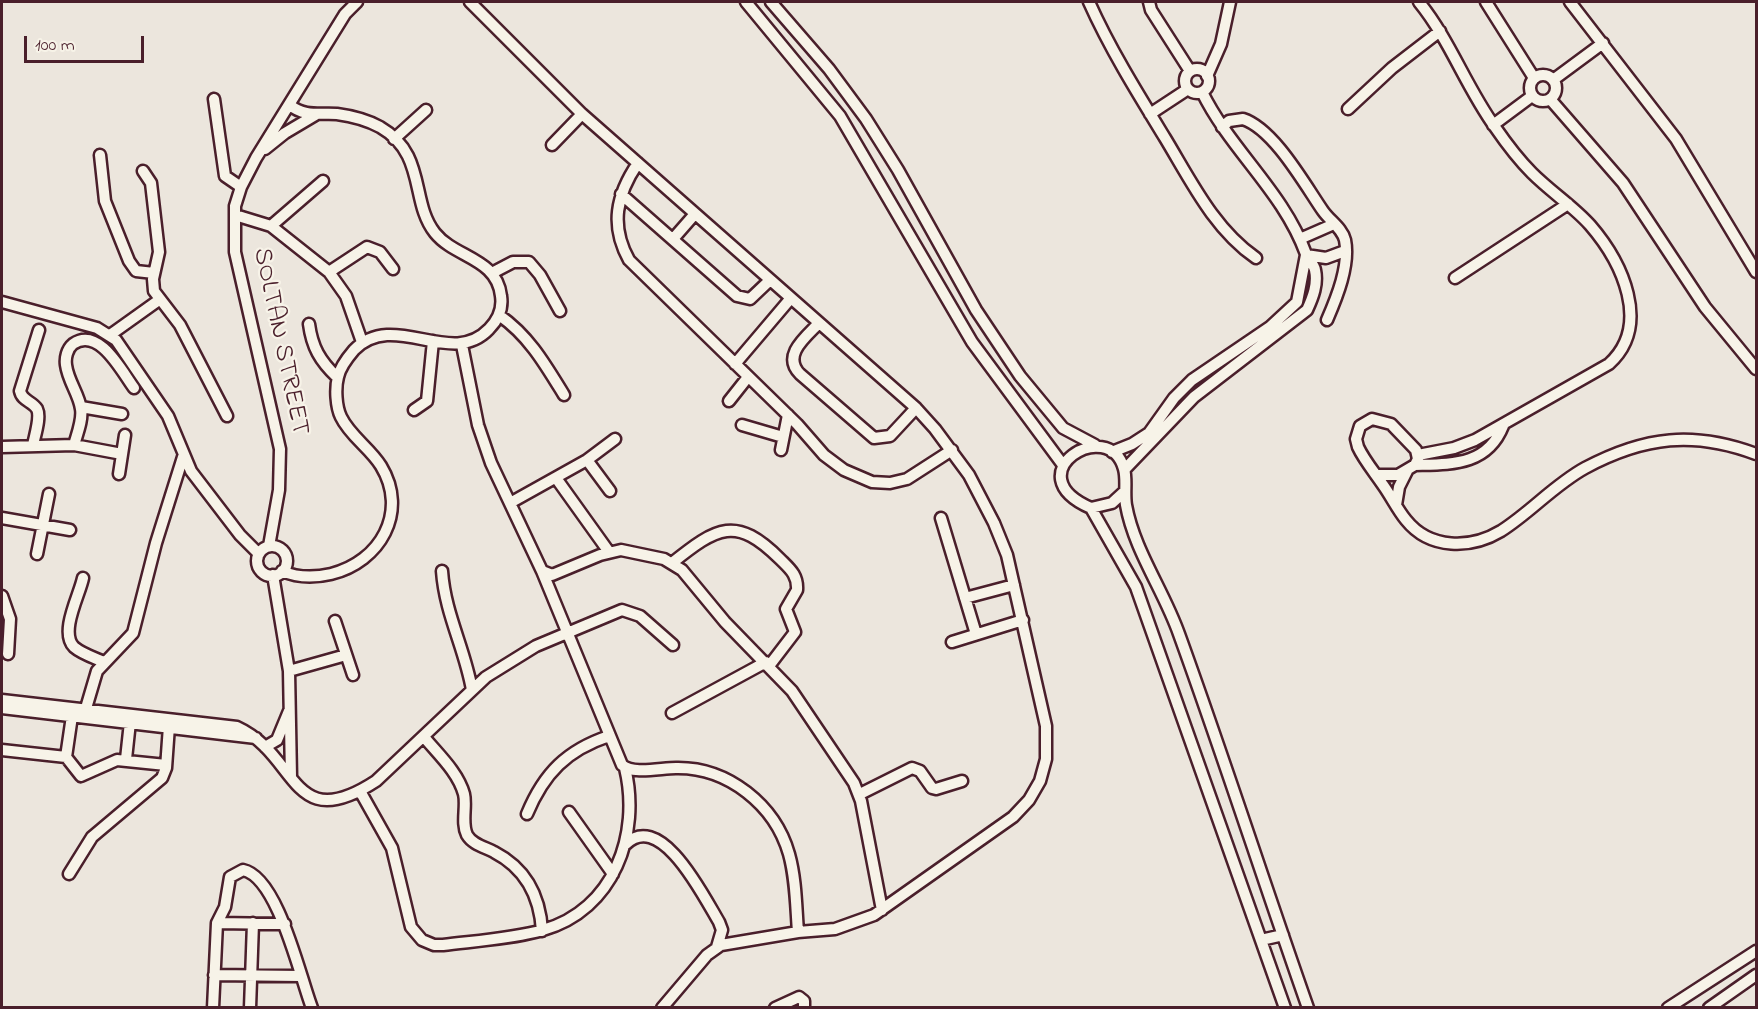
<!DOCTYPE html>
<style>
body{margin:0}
#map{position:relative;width:1758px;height:1009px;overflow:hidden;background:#ece6dd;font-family:"Indie Flower",sans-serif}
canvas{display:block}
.frame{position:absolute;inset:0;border:3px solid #4a1f2b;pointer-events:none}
.scale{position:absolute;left:24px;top:36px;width:120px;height:27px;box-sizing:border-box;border:3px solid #4a1f2b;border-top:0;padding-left:8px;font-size:18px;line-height:21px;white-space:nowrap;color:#4a1f2b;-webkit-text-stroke:4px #f7f3e8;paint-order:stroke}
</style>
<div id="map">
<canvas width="1758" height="1009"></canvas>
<div class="frame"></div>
<div class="scale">100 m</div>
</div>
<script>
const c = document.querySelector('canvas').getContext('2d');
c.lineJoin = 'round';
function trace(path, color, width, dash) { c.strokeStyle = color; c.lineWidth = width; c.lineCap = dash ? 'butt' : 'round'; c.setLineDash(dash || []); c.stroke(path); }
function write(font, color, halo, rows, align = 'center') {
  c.font = font + ' "Indie Flower",sans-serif'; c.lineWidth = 4.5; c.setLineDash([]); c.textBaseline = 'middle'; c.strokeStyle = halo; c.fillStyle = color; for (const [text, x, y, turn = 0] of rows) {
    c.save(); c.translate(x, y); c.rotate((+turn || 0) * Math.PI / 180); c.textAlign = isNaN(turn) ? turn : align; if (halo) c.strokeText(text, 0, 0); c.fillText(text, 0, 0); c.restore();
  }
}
const minor = new Path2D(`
 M470,2L582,114L916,408L935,429L969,475L994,523L1007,555L1046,726V759L1040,781L1029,800L1013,817L874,915L835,929L798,932L721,945L707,955L662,1008
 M746,2L840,116L972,342L1063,465
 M771,2L829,69L866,119L898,170L976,310L1020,376L1063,428L1095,445
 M1089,2C1110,49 1138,94 1165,138C1191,181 1214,229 1256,258
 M1149,2L1151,10L1190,71
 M1486,2L1534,78
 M1570,2L1676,139L1756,272
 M1185 81a12 12 0 1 1 24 0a12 12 0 1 1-24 0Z
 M1530 88a13 13 0 1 1 26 0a13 13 0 1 1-26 0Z
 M1207,76L1221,44L1230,2
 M1553,80L1603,43
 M214,99L225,176L241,187
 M1550,99L1623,183L1705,307L1756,369
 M1348,109L1392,68L1440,31
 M1150,114L1188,89
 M1493,125L1532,96
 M1222,127L1229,121L1243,119C1274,129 1305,185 1323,211C1330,221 1342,228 1345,240C1350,265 1337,297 1327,320
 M394,139L426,110
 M552,145L582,114
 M265,149L285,133L317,114
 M100,155L105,201L129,261L136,271L154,273
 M638,163C616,195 610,226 629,260L797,424L824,455L844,470L872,482L890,483L907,479L952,450
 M143,171L151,183L159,252L153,279L154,291L180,325L227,416
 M621,194L737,296L750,299L770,280
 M235,215L271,226L329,272L346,296L362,342
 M271,226L323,181
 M1302,238L1334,224
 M673,239L694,215
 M1306,255L1326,258L1345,251
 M329,272L367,247L380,252L393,269
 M492,273L513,262H529L540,275L560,311
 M1455,278L1568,204
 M2,302L97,328L116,340L168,416L191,471L240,535L259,554
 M499,315C529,336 545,364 564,395
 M819,323C807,336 781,355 800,374L874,438L890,436L916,408
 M309,324C312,347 320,361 337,377
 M110,335L159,300
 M462,345L478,425L491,463L542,571L552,575L600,555L621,550L664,559L682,570L725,622L792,691L854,783L861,801L882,910
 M735,364L791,298
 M729,401L748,377
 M81,407L122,414
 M414,410L427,401L433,341
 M742,425L783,437
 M33,445C35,435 41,417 37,409C32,401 22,401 20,391L39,330
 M74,445C77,434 83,420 81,409C79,394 68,381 66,365C65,358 67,349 73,344C99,326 122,372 134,388
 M2,447L74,445L122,454
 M781,450L788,415
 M1112,452L1132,444L1149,433L1174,398L1192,380L1270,327L1297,302L1306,255
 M1418,455L1454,448L1475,440L1609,364C1652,325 1622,262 1590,225C1573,206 1551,192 1532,173C1518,159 1506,143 1495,127C1466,87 1450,40 1419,2
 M587,460L610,491
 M1415,465C1451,464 1487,466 1503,426
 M1125,469L1194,397L1307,310C1313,297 1318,284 1315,270C1314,264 1308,260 1306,254C1283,191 1231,151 1202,92
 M119,474L125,435
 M1377,475H1398L1415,465L1418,459L1416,450L1391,424L1372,419L1360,426L1356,439L1358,447C1364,460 1375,473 1383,485C1391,496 1397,509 1406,520C1430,550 1471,549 1501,531C1531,512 1554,485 1585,468C1645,436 1694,431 1756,454
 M556,478L609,552
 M1124,492L1112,503L1091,508C1013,474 1109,414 1124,469C1127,479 1124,493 1126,505C1134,550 1164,591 1179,634C1224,758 1264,883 1308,1008
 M510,503L587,460L615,439
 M1396,505L1399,487L1407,471
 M1091,508L1136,587L1285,1008
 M2,518L70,530
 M941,518L976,634
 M269,546L279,490L280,449L235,252V206L241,187L256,158L345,14L357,2
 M257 561a15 15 0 1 1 30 0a15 15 0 1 1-30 0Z
 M37,554L49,494
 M672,563C717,527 736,515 780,559C790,569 798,575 797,590L786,609L795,632L769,666
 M282,571C298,578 314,578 331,574C380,562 409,512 381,466C370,448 350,436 341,417C336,407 335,388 338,377C340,367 348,357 354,350C394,309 451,369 489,329C498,320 503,309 501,296C497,258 455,258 435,233C410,202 427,154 380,127C367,120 352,116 337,114C319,113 304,117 290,105
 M442,571C445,614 465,649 472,690
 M542,571L622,765C633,775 661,768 676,768C728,767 775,805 789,854C796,879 796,906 798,932
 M273,575L289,671L291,777
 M83,578C80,594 59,632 74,647C82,654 95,658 104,662
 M2,596L10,619L8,654
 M965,598L1014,585
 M335,621L353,675
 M952,642L1023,620
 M289,671L346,655
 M2,700L237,727C299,755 290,837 376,781L486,677L536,646L622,610L640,616L673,645
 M2,708L256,738
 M672,713L766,662
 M84,715L97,671L133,633L156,543L183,457
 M72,716L66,757L81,776L117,760L166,765
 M424,737C438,754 458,772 464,794C467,806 461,823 467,835C473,845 485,847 494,852C525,868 540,896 542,931
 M265,747L277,740L289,711
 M2,750L66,757
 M126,759L130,722
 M360,791L392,848L411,927L422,940L434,945H443C475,941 511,939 543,930C614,910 641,834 625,768
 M860,794L912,768L920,771L932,788L936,789L962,781
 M569,812L613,874
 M527,814C544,773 567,750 609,736
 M626,844C661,810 704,897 719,922L722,930L717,947
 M69,874L92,837L162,778L166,768L169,726
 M217,923L285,924
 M1261,940L1283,935
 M214,975L300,976
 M213,1008L217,923L225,907L230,877L243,870C278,877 300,977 312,1008
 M250,1008L253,923
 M775,1008L799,997L804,1001V1008
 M1668,1008L1756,951
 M1709,1008L1756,975`);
trace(minor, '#4a1f2b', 15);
trace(minor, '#f7f3e8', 10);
write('26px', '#4a1f2b', '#f7f3e8', [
 ["SOLTAN STREET",279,342,78]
]);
</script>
